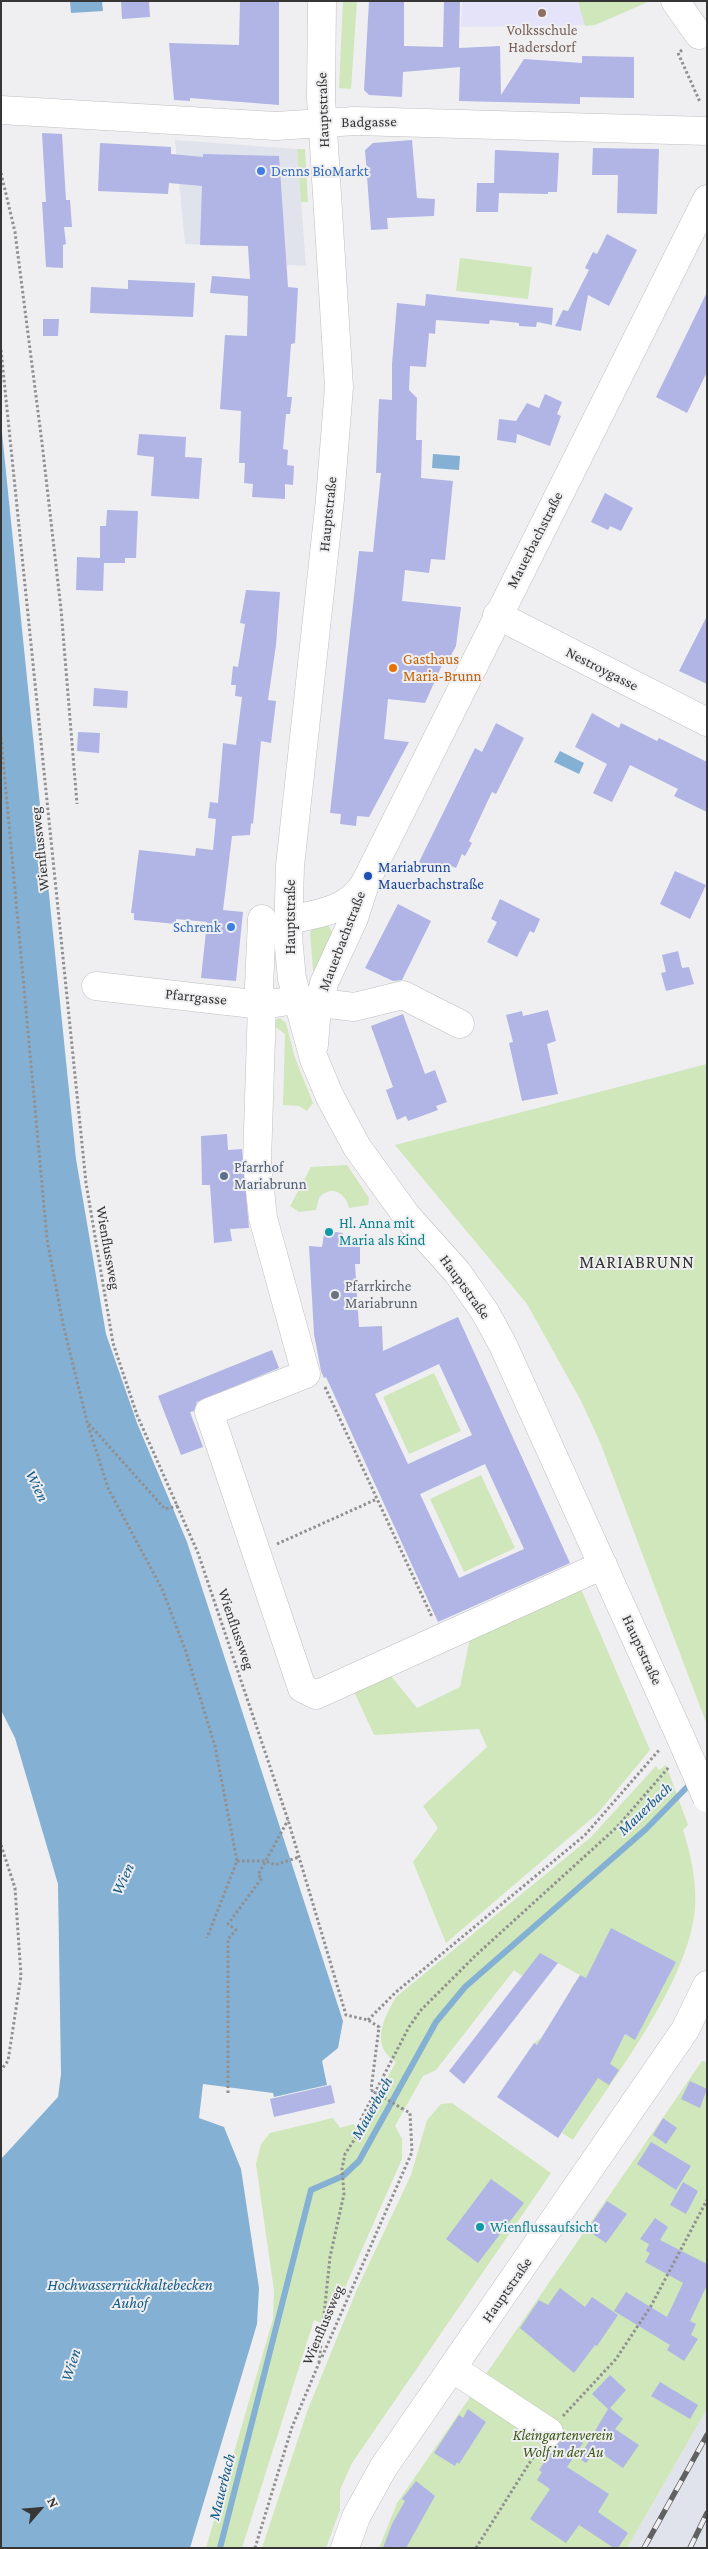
<!DOCTYPE html>
<meta charset="utf-8">
<style>
body{margin:0}
#map{position:relative;width:708px;height:2549px;overflow:hidden;background:#efeff1;font-family:"Crimson Pro",serif}
canvas{display:block}
.frame{position:absolute;inset:0;border:2px solid #363636;pointer-events:none}
.north{position:absolute;left:15px;top:2484px;width:50px;height:50px;-webkit-text-stroke:4px #efeff1;paint-order:stroke;rotate:63deg;font-size:14px;font-weight:700;line-height:20px;text-align:center;color:#363636}
.north::after{content:'';display:block;margin:auto;width:18px;height:22px;background:#363636;clip-path:polygon(50% 0,100% 100%,50% 72%,0 100%)}
</style>
<div id="map">
<canvas width="708" height="2549"></canvas>
<div class="frame"></div>
<div class="north">N</div>
</div>
<script>
const c = document.querySelector('canvas').getContext('2d');
c.lineJoin = 'round';
function fill(path, color) { c.fillStyle = color; c.fill(path, 'evenodd'); }
function trace(path, color, width, dash) { c.strokeStyle = color; c.lineWidth = width; c.lineCap = dash ? 'butt' : 'round'; c.setLineDash(dash || []); c.stroke(path); }
function write(font, color, halo, rows, align = 'center') {
  c.font = font + ' "Crimson Pro",serif'; c.lineWidth = 4; c.setLineDash([]); c.textBaseline = 'middle'; c.strokeStyle = halo; c.fillStyle = color; for (const [text, x, y, turn = 0] of rows) {
    c.save(); c.translate(x, y); c.rotate((+turn || 0) * Math.PI / 180); c.textAlign = isNaN(turn) ? turn : align; if (halo) c.strokeText(text, 0, 0); c.fillText(text, 0, 0); c.restore();
  }
}
fill(new Path2D(`
 M175,140L297,149L306,266L249,263L248,246L185,244Z
 M707,2409V2548H627Z`), '#e1e3ec');
fill(new Path2D(`
 M462,1H650L595,25L461,27Z`), '#e5e3f9');
fill(new Path2D(`
 M343,1H357L351,89L339,88Z
 M578,1H650L595,25L585,26Z
 M297,149H305L308,202H301Z
 M460,258L532,267L528,299L456,291Z
 M328,925L332,932L338,935L315,972L313,970L310,933L312,928Z
 M280,1018L286,1023L295,1058L313,1103L307,1111L299,1106L283,1105L285,1034L274,1026L275,1020Z
 M707,1064V1725L600,1442L580,1399L527,1304L395,1145Z
 M347,1165L369,1198L368,1205L349,1208C346,1193 331,1184 319,1198L316,1210L299,1212L290,1206L311,1167Z
 M434,1373L461,1431L409,1454L383,1397Z
 M481,1475L515,1548L464,1572L430,1499Z
 M579,1584L650,1750L598,1813L446,1943L413,1862L438,1828L423,1806L487,1747L479,1729L374,1735L352,1687L387,1671L417,1708L460,1687L471,1633Z
 M666,1765L688,1825L683,1830C691,1855 697,1882 695,1909C688,1983 614,2077 573,2140L562,2133L594,2083L534,2043L541,2038L620,2044L629,2026L570,1991L574,1983L600,1996L604,1988L541,1954L522,1976L514,1970L436,2070L423,2076L395,2126L402,2139V2159L328,2326L314,2320L242,2548H206L273,2319L274,2291L256,2164L261,2144L270,2133L333,2118L340,2128L353,2124L359,2128L396,2062C370,2046 383,2019 396,1997L591,1837L656,1766L659,1770Z
 M702,2061L707,2062V2409L627,2548H379L397,2503Z
 M452,2103L551,2173L352,2463L340,2490V2510L326,2548H262L308,2409L358,2287L411,2175L427,2120L441,2104Z`), '#cfe7ba');
fill(new Path2D(`
 M70,1H102L103,11L71,13Z
 M1,423L76,1159L106,1334L137,1423L187,1542L343,2021L338,2048L322,2061L327,2085L274,2097L273,2093L203,2084L199,2118L224,2127L241,2169L259,2288L257,2324L190,2548H1V2159L58,2097L61,2074L58,1884L15,1738L1,1710Z
 M433,454L460,456L459,470L432,468Z
 M560,751L584,763L579,774L554,762Z`), '#84b0d3');
trace(new Path2D(`
 M220,2548L311,2190L343,2176L359,2161L436,2022L465,1987L646,1829L692,1782`), '#84b0d3', 6);
fill(new Path2D(`
 M121,1H149L150,17L122,19Z
 M240,1H279V105L190,98V101L174,100L169,43L239,45Z
 M369,1H404V46L443,47L444,1H460L459,48L500,46L501,95L524,59L582,63V56L634,57V98L580,97V104L459,101L460,67L403,72L402,97L369,95L364,90Z
 M42,133L62,134L66,200H70L72,227H64L66,244L63,245V268L46,267L42,202H46Z
 M412,140L417,198L435,199L434,216L387,218L388,229L371,230L365,150L373,143Z
 M100,143L171,147V154L203,157V154L279,156L288,287L298,288L295,343L291,344L287,397H292L290,414H286L283,449L288,450L287,465L294,466L293,485L285,484V499L252,497L253,484L244,483L245,463H239L241,411L220,409L225,335L247,336L248,296L210,293L212,276L250,279L248,246L200,245L202,186L169,183L168,194L98,191Z
 M593,148L659,149L657,214L617,213L618,175H592Z
 M495,150L559,153L557,192H548V194L499,193L498,212H476L477,183H494Z
 M607,234L637,250L609,306L588,295L581,331L555,326L563,310L568,311L589,270L585,268L593,252L597,254Z
 M128,280L195,283L193,317L90,313L91,287L128,289Z
 M707,292V372L687,413L656,397Z
 M426,294L553,308L552,325L537,322L536,327L519,326V323L490,320L489,324L436,320L435,334L429,333L426,367L410,366L409,390L417,398L416,440H422L421,478L453,481L445,560L431,559L429,573L405,570L402,601L461,607L456,646L447,663H443L425,703L388,699L384,739L409,742L369,817L357,816L356,826L340,824L341,814L330,813L359,551L373,552L381,473H376L379,399L392,400V364L397,303L425,306Z
 M43,319H59L58,336H43Z
 M545,394L562,402L557,414L561,416L550,446L517,434L516,443L497,440L499,419L516,421L527,403L539,408Z
 M139,434L186,437L185,457L202,458L199,499L151,496L154,457L137,455Z
 M605,493L633,508L621,531L610,526L608,530L591,522Z
 M107,510L138,511L136,558H125V563H104L103,591L76,590L77,557L100,558V526H106Z
 M246,590L280,592L276,645L268,700L276,701L271,743L261,741L253,824L251,823L250,835L232,836L223,910L243,912L236,981L201,978L207,922L176,919V924L134,920V913H131L139,850L195,856L196,848L213,850L216,819L208,818L210,802L218,803L223,743L236,745L242,697L235,696L236,685H231L233,666L238,667L245,624L240,623Z
 M707,616V684L679,671Z
 M94,688L128,691L127,708L93,706Z
 M592,713L619,728L621,723L657,741L659,738L707,762V812L674,796L678,789L630,765L612,802L593,793L607,764L575,747Z
 M496,723L524,738L496,794L492,792L469,841L472,843L465,856L462,854L456,868L444,863L440,872L419,862L475,748L482,752Z
 M78,732L100,733L99,753L77,751Z
 M675,871L706,885L690,919L660,904Z
 M500,899L540,919L534,933L530,931L517,957L487,942L497,922L491,919Z
 M398,904L431,921L402,980L393,981L365,968Z
 M678,951L682,968L689,967L694,984L666,991L661,973L666,972L662,955Z
 M548,1010L556,1041L547,1044L558,1094L522,1101L509,1043L513,1042L506,1015L522,1011L523,1016Z
 M403,1014L425,1074L435,1070L447,1102L436,1106L438,1110L408,1121L406,1116L397,1120L386,1090L393,1087L371,1026Z
 M227,1134L228,1150L242,1149L249,1228L230,1229L232,1241L214,1243L210,1185H202L201,1136Z
 M335,1232L343,1233L345,1245L360,1244V1264H355L359,1327L382,1326L383,1351L458,1317L570,1563L438,1622L326,1377L324,1378L321,1371L314,1334L309,1246L322,1247L324,1234ZM439,1364L472,1435L408,1464L375,1394ZM485,1464L524,1549L459,1578L420,1494Z
 M272,1350L279,1368L197,1402L194,1411L190,1412L203,1447L181,1455L158,1396Z
 M611,1928L676,1962L635,2040L625,2034L610,2064L619,2070L609,2085L598,2078L558,2138L497,2097L534,2043L537,2045L580,1975L586,1978Z
 M540,1953L558,1963L464,2084L449,2071Z
 M690,2081L707,2089L700,2108L681,2099Z
 M331,2085L335,2103L274,2117L270,2099Z
 M663,2118L677,2128L666,2144L653,2135Z
 M651,2142L691,2166L676,2190L637,2164Z
 M491,2179L524,2203L478,2263L446,2239Z
 M683,2182L698,2191L686,2214L670,2205Z
 M607,2201L627,2214L606,2243L587,2230Z
 M655,2218L668,2227L660,2240L707,2264V2285L690,2321L696,2324L691,2335L698,2339L684,2361L667,2350L670,2345L614,2311L626,2292L667,2317L683,2283L645,2262L650,2253L646,2251L649,2244L640,2239Z
 M560,2288L585,2307L592,2297L618,2315L597,2346L595,2345L574,2373L520,2328L539,2300L548,2305Z
 M610,2375L626,2390L610,2408L623,2419L615,2429L639,2445L623,2468L597,2450L586,2463L579,2458L608,2409L592,2394Z
 M660,2382L698,2405L690,2419L651,2396Z
 M468,2409L486,2422L459,2464L457,2462L455,2466L434,2453L459,2415L463,2418Z
 M564,2430L583,2443L567,2467L609,2494L598,2512L628,2533L618,2548H614L579,2525L566,2543L530,2519L550,2489L537,2480L542,2472L539,2470L555,2446L562,2440Z
 M416,2481L435,2496L406,2548H383L392,2524L405,2501L402,2499Z`), '#b0b5e5');
const minor = new Path2D(`
 M675,1L699,35
 M497,615L707,722
 M262,919L259,987L262,1005L257,1162L263,1218L306,1374L209,1412L302,1688L316,1695L603,1565
 M96,986L262,1005L296,1000L354,1007L403,995L460,1024
 M452,2368L549,2432`);
const major = new Path2D(`
 M322,1L321,98L339,387L330,499L290,866L288,937L292,979L314,1059L330,1097L357,1147L406,1215L457,1272L485,1312L503,1345L680,1736
 M1,110L276,126L355,121L707,131
 M288,920C318,914 348,911 365,883L707,199
 M314,1045L316,1019L324,983L354,918L364,887
 M345,2548L356,2517L383,2468L685,2030L707,1985`);
trace(minor, '#bfbfc1', 29);
trace(major, '#bfbfc1', 29);
trace(new Path2D(`
 M682,50L678,53L700,102
 M1,173L15,232L42,443L61,609L77,804
 M1,350L86,1183L113,1343L137,1415L198,1553L288,1820L346,2015L368,2020L379,2027L371,2090
 M1,737L47,1239L63,1324L87,1422L108,1488L162,1589L185,1649L215,1746L237,1861L207,1938
 M325,1387L432,1617
 M89,1424L165,1509L178,1506
 M277,1544L377,1499
 M1,1845L15,1888L21,1976L8,2061L1,2070
 M237,1861H266L275,1865L299,1857
 M368,2020L396,1992L585,1835L660,1749
 M322,2357L412,2152L410,2113L403,2109
 M319,2363L330,2257L344,2194L342,2169L345,2154L360,2131L359,2123L409,2027L421,2010L475,1956L617,1827L669,1767
 M563,2416L616,2359L651,2306L707,2200
 M255,2548L292,2427L319,2363
 M476,2548L537,2451`), '#909091', 3, [2.5, 2.5]);
trace(minor, '#fff', 28);
trace(major, '#fff', 28);
const rail = new Path2D(`
 M644,2548L707,2435
 M690,2548L707,2513`);
trace(rail, '#616162', 5.5);
trace(rail, '#efeff1', 4, [11]);
const majorBridge = new Path2D(`
 M680,1736L707,1798`);
trace(majorBridge, '#bfbfc1', 29, []);
trace(new Path2D(`
 M371,2090L403,2109
 M228,2093V1939L236,1930L228,1924L262,1878L258,1875L288,1820`), '#909091', 3, [2.5, 2.5]);
trace(majorBridge, '#fff', 28);
for (const [x, y, r, color] of [
 [542,13,5,"#8d6e63"],
 [261,171,5,"#3f7fe0"],
 [393,668,5,"#e8710a"],
 [368,876,5,"#1a4fb4"],
 [231,927,5,"#3f7fe0"],
 [224,1176,5,"#5c6f8a"],
 [329,1232,5,"#0f9aa8"],
 [335,1295,5,"#6b7280"],
 [480,2227,5,"#0f9aa8"]
]) { const dot = new Path2D(); dot.arc(x, y, r, 0, 2 * Math.PI); c.fillStyle = color; c.fill(dot); trace(dot, '#efeff1', 2); }
write('15px', '#785e54', '#efeff1', [
 ["Volksschule",542,30],
 ["Hadersdorf",542,47]
]);
write('15px', '#363636', '#efeff1', [
 ["Hauptstraße",323,110,-92],
 ["Badgasse",369,122,-1],
 ["Hauptstraße",328,514,-84],
 ["Mauerbachstraße",535,540,-63],
 ["Nestroygasse",602,669,27],
 ["Wienflussweg",40,849,-96],
 ["Hauptstraße",290,917,-90],
 ["Mauerbachstraße",342,941,-69],
 ["Pfarrgasse",196,997,6],
 ["Wienflussweg",108,1248,80],
 ["Hauptstraße",465,1287,54],
 ["Wienflussweg",236,1629,71],
 ["Hauptstraße",642,1650,65],
 ["Hauptstraße",507,2290,-55],
 ["Wienflussweg",323,2325,-67]
]);
write('15px', '#366cbe', '#efeff1', [
 ["Denns BioMarkt",271,171],
 ["Schrenk",221,927,"right"]
], 'left');
write('15px', '#c56008', '#efeff1', [
 ["Gasthaus",403,659],
 ["Maria-Brunn",403,676]
], 'left');
write('15px', '#164399', '#efeff1', [
 ["Mariabrunn",378,867],
 ["Mauerbachstraße",378,884]
], 'left');
write('15px', '#4e5e75', '#efeff1', [
 ["Pfarrhof",234,1167],
 ["Mariabrunn",234,1184]
], 'left');
write('15px', '#0d838f', '#efeff1', [
 ["Hl. Anna mit",339,1223],
 ["Maria als Kind",339,1240],
 ["Wienflussaufsicht",490,2227]
], 'left');
write('15px', '#5b616d', '#efeff1', [
 ["Pfarrkirche",345,1286],
 ["Mariabrunn",345,1303]
], 'left');
write('italic 15px', '#3b5816', '#efeff1', [
 ["Kleingartenverein",563,2435],
 ["Wolf in der Au",563,2452]
]);
write('italic 16px', '#145b88', '#efeff1', [
 ["Wien",37,1486,64],
 ["Mauerbach",645,1809,-44],
 ["Wien",123,1879,-65],
 ["Mauerbach",372,2108,-61],
 ["Hochwasserrückhaltebecken",130,2285],
 ["Auhof",130,2303],
 ["Wien",71,2365,-72],
 ["Mauerbach",222,2487,-76]
]);
c.letterSpacing = '1px';
write('18px', '#363636', '#efeff1', [
 ["MARIABRUNN",637,1262]
]);
c.letterSpacing = '0px';
</script>
